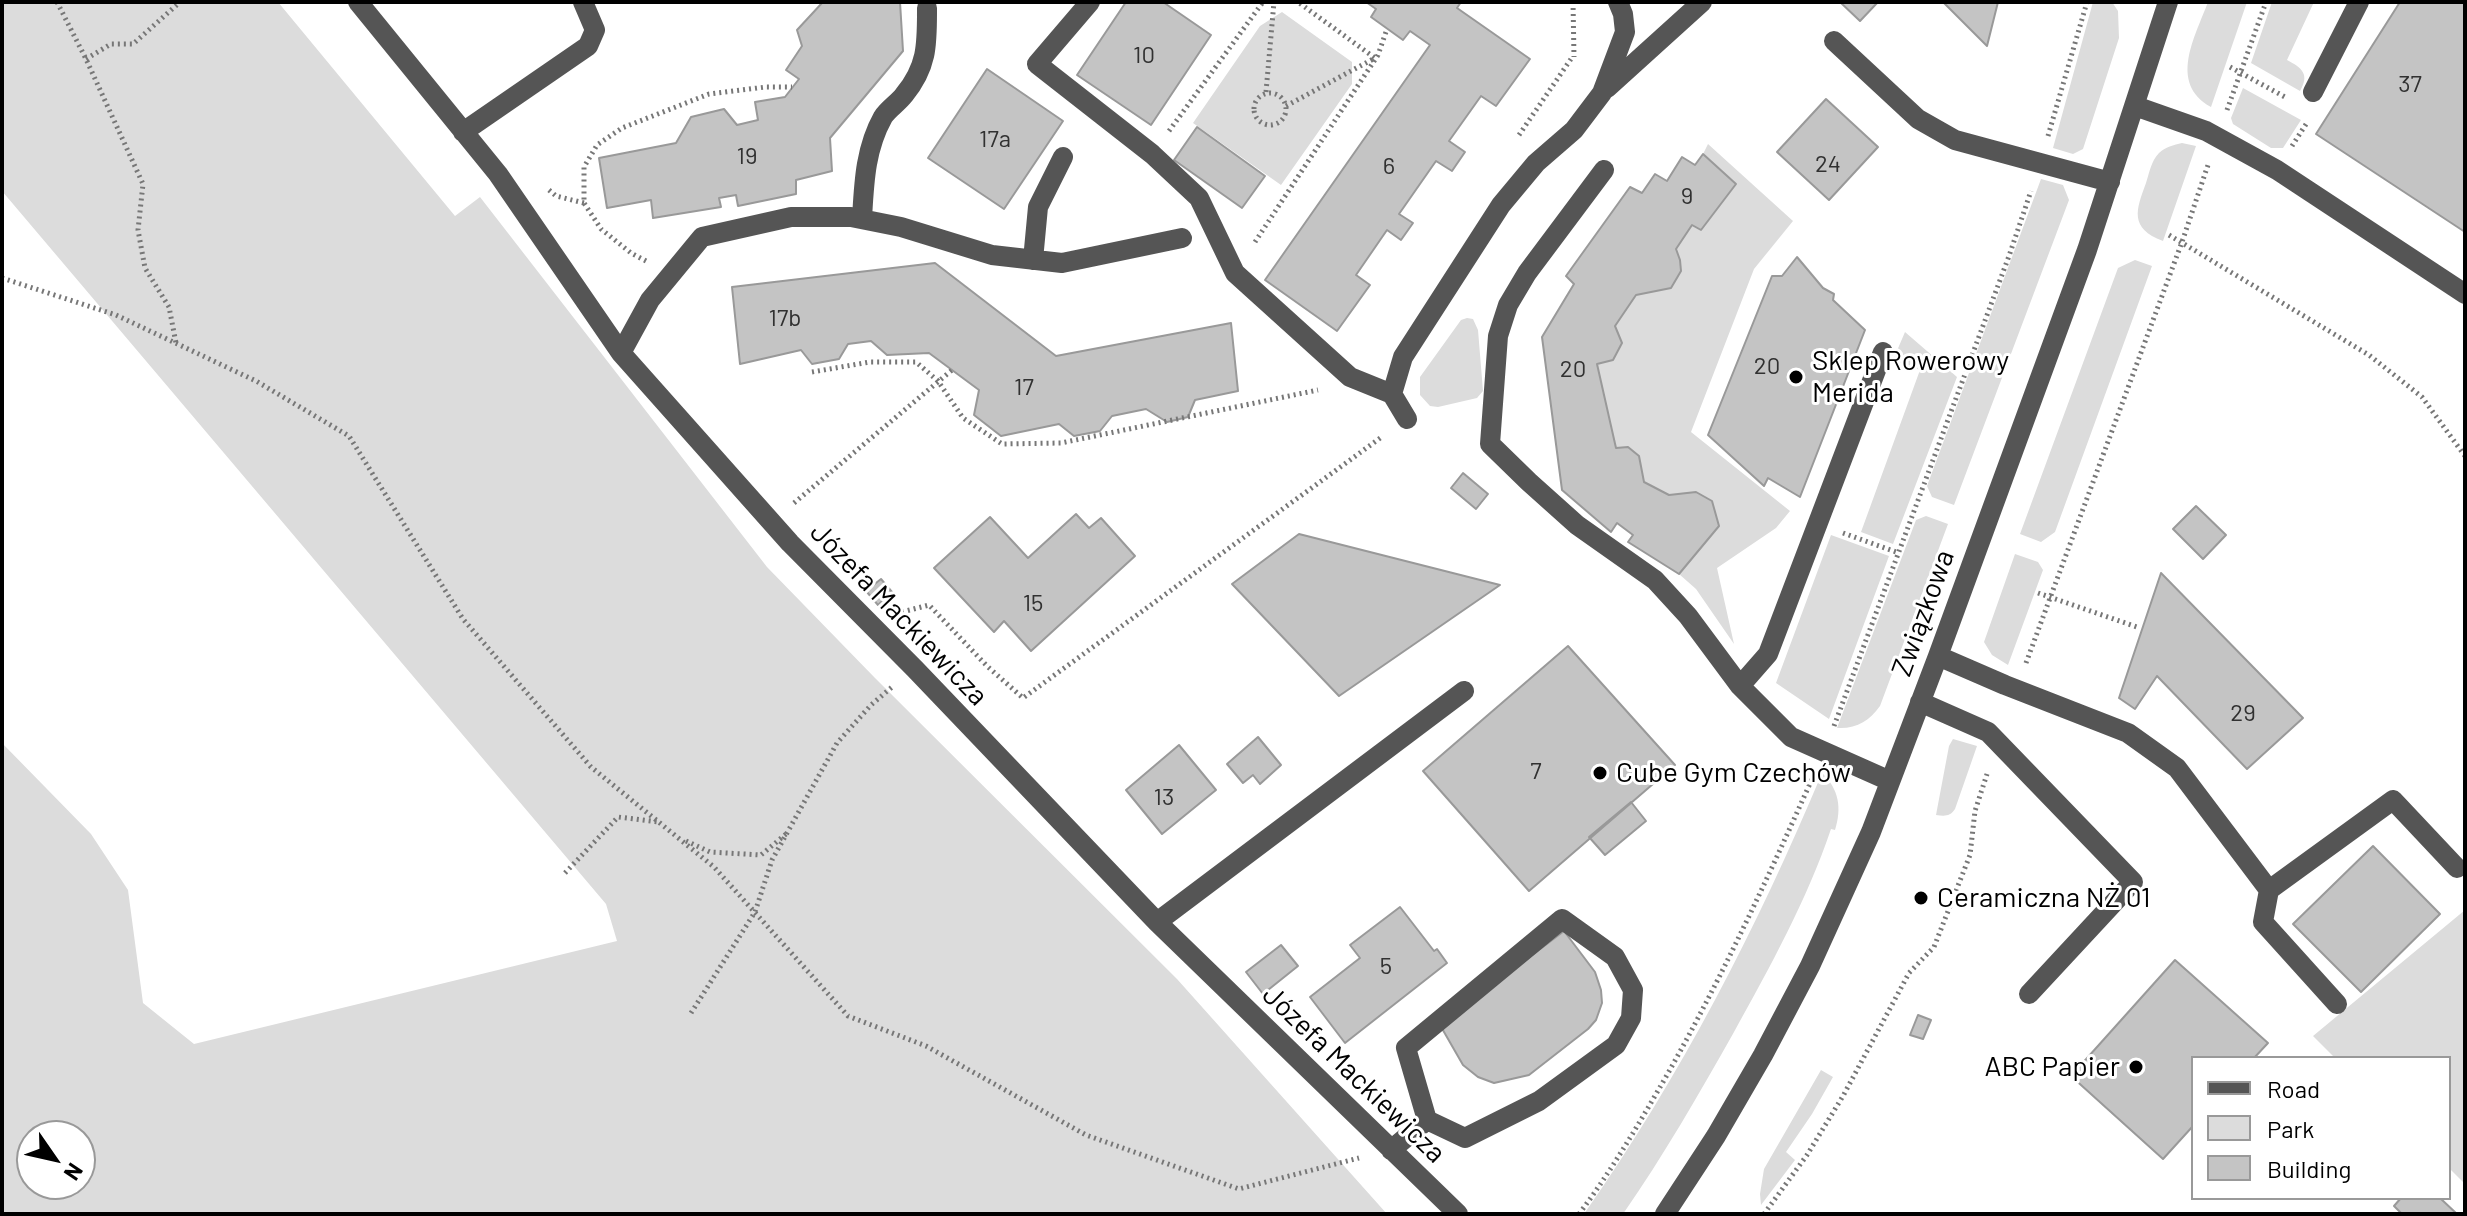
<!DOCTYPE html>
<meta charset="utf-8">
<style>
body{margin:0}
#map{position:relative;width:2467px;height:1216px;overflow:hidden;background:#fff;font-family:Barlow,sans-serif}
canvas{display:block}
.frame{position:absolute;inset:0;border:4px solid #000;pointer-events:none}
.legend{position:absolute;left:2191px;top:1056px;width:260px;height:144px;box-sizing:border-box;background:#fff;border:2px solid #999;margin:0;padding:10px 14px;list-style:none;font-size:24px;color:#000}
.legend li{display:flex;align-items:center;gap:16px;height:40px}
.legend b{width:40px;border:2px solid #999}
.north{position:absolute;left:16px;top:1120px;width:80px;height:80px;box-sizing:border-box;background:#fff;border:2px solid #999;border-radius:50%;rotate:124deg;font-size:22px;font-weight:700;line-height:32px;text-align:center;color:#000}
.north::after{content:'';display:block;margin:auto;width:28px;height:36px;background:#000;clip-path:polygon(50% 0,100% 100%,50% 72%,0 100%)}
</style>
<div id="map">
<canvas width="2467" height="1216"></canvas>
<div class="frame"></div>
<ul class="legend">
<li><b style="height:10px;background:#555"></b>Road</li>
<li><b style="height:22px;background:#dcdcdc"></b>Park</li>
<li><b style="height:22px;background:#c4c4c4"></b>Building</li>
</ul>
<div class="north">N</div>
</div>
<script>
const c = document.querySelector('canvas').getContext('2d');
c.lineJoin = 'round';
function fill(path, color) { c.fillStyle = color; c.fill(path, 'evenodd'); }
function trace(path, color, width, dash) { c.strokeStyle = color; c.lineWidth = width; c.lineCap = dash ? 'butt' : 'round'; c.setLineDash(dash || []); c.stroke(path); }
function write(font, color, halo, rows, align = 'center') {
  c.font = font + ' Barlow,sans-serif'; c.lineWidth = 6; c.setLineDash([]); c.textBaseline = 'middle'; c.strokeStyle = halo; c.fillStyle = color; for (const [text, x, y, turn = 0] of rows) {
    c.save(); c.translate(x, y); c.rotate((+turn || 0) * Math.PI / 180); c.textAlign = isNaN(turn) ? turn : align; if (halo) c.strokeText(text, 0, 0); c.fillText(text, 0, 0); c.restore();
  }
}
fill(new Path2D(`
 M2,2H278L455,216L480,197L767,567L875,678L1177,979L1387,1214H2V743L91,834L128,890L143,1003L194,1044L617,941L606,904L2,191ZM32,1136H80V1184H32Z
 M2093,2H2112L2118,11L2119,38L2083,149L2073,154L2053,148Z
 M2208,2H2247L2211,107C2168,83 2195,37 2208,2Z
 M2272,2H2314L2287,60C2302,68 2310,74 2300,91L2251,63Z
 M1282,12L1352,62V84L1281,185L1193,123L1260,26Z
 M2243,88L2301,120L2283,148H2271L2233,124L2231,118Z
 M2182,143L2196,146L2163,241C2129,228 2136,210 2146,183C2149,174 2151,161 2159,153C2165,147 2174,145 2182,143Z
 M1708,144L1793,221L1754,269L1691,432L1790,511L1776,528L1717,568L1734,644L1696,589L1679,574L1719,526L1712,501L1696,492L1669,495L1644,482L1639,456L1628,447L1616,448L1597,364L1613,360L1622,344L1615,326L1636,295L1671,288C1680,273 1683,265 1676,249L1692,225L1701,230L1736,184L1703,154Z
 M2041,179L2063,185L2069,200L1954,505L1932,497L1927,486Z
 M2135,260L2152,266L2055,532L2041,542L2020,534L2118,268Z
 M1467,318L1473,319L1478,330L1483,391L1477,398L1438,407L1430,406L1420,395V377L1461,320Z
 M1905,332L1957,377L1893,544L1861,532L1920,370L1893,360Z
 M1926,516L1948,524L1880,706C1869,721 1857,729 1837,728L1916,520Z
 M1831,535L1889,556L1829,719L1776,683Z
 M2015,554L2038,562L2043,570L2008,665L1992,655L1984,642Z
 M1953,739L1977,746L1955,809C1950,817 1944,816 1936,815L1949,746Z
 M1822,773C1839,789 1842,808 1835,830L1831,829C1807,900 1770,967 1734,1032C1699,1094 1664,1155 1623,1214H1584C1681,1076 1757,928 1822,773Z
 M2465,910V1184L2449,1168V1058H2335L2313,1036Z
 M1821,1070L1833,1077L1812,1114L1786,1152L1795,1160L1761,1205L1760,1194L1764,1169Z`), '#dcdcdc');
const building = new Path2D(`
 M827,2H900L903,51L830,138L832,171L796,180V194L738,206L736,195L719,198L721,207L653,218L651,200L607,208L599,158L676,143L691,117L724,109L737,125L758,120L755,102L785,97L799,79L786,70L802,46L797,30L822,3Z
 M1126,2H1163L1211,35L1151,125L1077,75Z
 M1366,2H1461L1457,8L1530,59L1496,106L1481,96L1449,141L1465,152L1452,171L1436,161L1399,214L1413,223L1401,240L1387,230L1356,275L1370,285L1337,331L1265,280L1430,45L1410,31L1403,40L1371,17L1376,9Z
 M1840,2H1878L1860,21Z
 M1943,2H1998L1987,46Z
 M2400,2H2465V232L2316,134Z
 M987,69L1063,121L1004,209L928,158Z
 M1826,99L1878,147L1829,200L1777,152Z
 M1197,127L1265,176L1242,208L1174,160Z
 M1703,154L1736,184L1701,230L1692,225L1676,249L1680,260L1681,271L1671,288L1636,295L1615,326L1622,343L1613,360L1597,364L1616,448L1628,447L1639,456L1644,482L1669,495L1696,492L1712,501L1719,526L1679,574L1628,542L1633,535L1617,523L1611,532L1562,490L1542,337L1574,284L1566,276L1630,187L1642,193L1655,174L1667,181L1682,157L1695,165Z
 M1797,257L1823,288L1834,294L1833,300L1865,330L1800,497L1768,478L1764,486L1708,435L1772,276H1782Z
 M935,263L1056,356L1231,323L1238,391L1195,400L1188,417L1167,422L1146,409L1112,416L1100,431L1074,436L1059,424L1001,436L974,415L979,390L929,353L887,355L871,341L848,344L839,359L812,364L801,350L740,364L732,287Z
 M1463,473L1488,494L1476,509L1451,488Z
 M2196,506L2226,535L2203,559L2173,529Z
 M1076,514L1089,528L1101,518L1135,556L1031,651L1004,621L994,632L934,568L990,517L1028,558Z
 M1299,534L1500,585L1339,696L1232,584Z
 M2161,573L2303,718L2247,769L2157,676L2135,709L2119,698Z
 M881,579L892,592L878,605L866,591Z
 M1568,646L1675,765L1529,891L1423,771Z
 M1258,737L1281,765L1260,784L1253,775L1243,783L1227,764Z
 M1179,745L1216,790L1162,834L1126,790Z
 M1631,802L1646,821L1605,855L1589,837Z
 M2373,846L2440,914L2361,992L2293,924Z
 M1400,907L1434,951L1437,949L1447,963L1345,1043L1310,997L1360,958L1350,945Z
 M1564,931L1595,972L1601,990L1602,1003L1596,1020L1588,1029L1529,1075L1494,1083L1478,1077L1463,1065L1440,1025Z
 M1281,945L1298,966L1263,994L1246,972Z
 M2175,960L2268,1043L2254,1058H2193V1126L2163,1159L2071,1076Z
 M1918,1015L1931,1020L1923,1039L1910,1035Z
 M2401,1198H2440L2457,1214H2402L2394,1206Z`);
fill(building, '#c4c4c4');
trace(building, '#999', 2);
trace(new Path2D(`
 M57,2L86,59L143,184L138,230L145,268L169,307L176,343
 M1573,2L1574,57
 M86,59L111,44H133L180,2
 M2230,67L2285,97
 M1266,92L1274,2
 M1254 109a16 16 0 1 1 32 0a16 16 0 1 1-32 0Z
 M1286,106L1375,58L1298,2
 M2227,110L2266,2
 M1169,131L1263,2
 M1519,135L1573,56
 M2048,136L2087,2
 M2292,146L2308,121
 M549,190L556,196L584,203
 M2169,235L2369,355L2422,397L2465,456
 M1255,242L1378,55L1387,29
 M646,261L631,253L601,229L584,203V167L597,145L622,128L709,94L766,87H792
 M2,278L116,315L256,381L349,436L463,619L591,767L714,867L848,1016L926,1046L1086,1135L1239,1189L1359,1158
 M812,372L870,362H916L938,381L963,418L1002,444L1061,443L1318,390
 M794,503L952,370
 M1843,533L1899,553
 M2038,593L2137,627
 M902,612L929,605L987,666L1023,698L1383,436
 M2026,663L2182,242L2208,165
 M1834,726L2009,256L2031,191
 M686,841L710,852L761,855L786,834
 M565,873L618,817L658,822
 M691,1013L755,912L772,860L837,743L871,705L892,687
 M1579,1214C1612,1170 1640,1122 1667,1075C1721,979 1767,880 1812,779
 M1764,1214L1807,1155L1843,1096L1909,973L1934,947L1970,855L1975,811L1987,774`), '#777', 5, [2, 4]);
trace(new Path2D(`
 M358,2L498,174L621,353L790,543L915,669L1157,922L1458,1214
 M1090,2L1037,64L1152,154L1199,198L1235,273L1350,377L1392,394
 M1834,41L1918,119L1955,140L2110,182
 M1607,88L1702,2
 M2313,92L2359,2
 M2135,106L2206,131L2277,170L2465,294
 M463,132L588,46L595,30L583,2
 M1604,170L1527,273L1508,305L1498,336L1490,444L1529,482L1577,525L1655,580L1688,616L1740,686L1791,737L1890,781
 M862,219C864,184 865,149 883,117C888,109 898,103 904,95C928,66 927,43 927,8
 M1033,260L1038,207L1063,157
 M621,353L650,300L702,237L791,217H851L901,227L992,255L1062,263L1182,238
 M1407,419L1392,394L1403,357L1501,205L1536,163L1574,130L1602,93L1625,32L1623,14L1618,2
 M1938,656L2005,685L2128,733L2177,768L2269,890
 M1740,686L1768,654L1883,352
 M1920,702L1988,732L2133,882L2029,994
 M1157,922L1464,691
 M2337,1004L2263,922L2269,890L2393,800L2457,868
 M1391,1150L1427,1120L1465,1138L1539,1101L1616,1045L1631,1018L1633,990L1615,957L1562,919L1406,1048L1427,1120
 M1665,1214L1716,1136L1763,1055L1810,966L1871,832L1938,656L2087,250L2168,2`), '#555', 20);
for (const [x, y, r, color] of [
 [1796,377,8,"#000"],
 [1600,773,8,"#000"],
 [1921,898,8,"#000"],
 [2136,1067,8,"#000"]
]) { const dot = new Path2D(); dot.arc(x, y, r, 0, 2 * Math.PI); c.fillStyle = color; c.fill(dot); trace(dot, '#fff', 3); }
write('24px', '#313131', null, [
 ["10",1144,55],
 ["37",2410,84],
 ["17a",995,139],
 ["19",747,156],
 ["24",1828,164],
 ["6",1389,166],
 ["9",1687,196],
 ["17b",785,318],
 ["20",1767,366],
 ["20",1573,369],
 ["17",1024,387],
 ["15",1033,603],
 ["29",2243,713],
 ["7",1536,771],
 ["13",1164,797],
 ["5",1386,966]
]);
write('28px', '#000', '#fff', [
 ["Sklep Rowerowy",1812,361],
 ["Merida",1812,393],
 ["Cube Gym Czechów",1616,773],
 ["Ceramiczna NŻ 01",1937,898],
 ["ABC Papier",2120,1067,"right"]
], 'left');
write('28px', '#000', '#fff', [
 ["Związkowa",1923,613,-70],
 ["Józefa Mackiewicza",899,614,46],
 ["Józefa Mackiewicza",1354,1074,44]
]);
</script>
